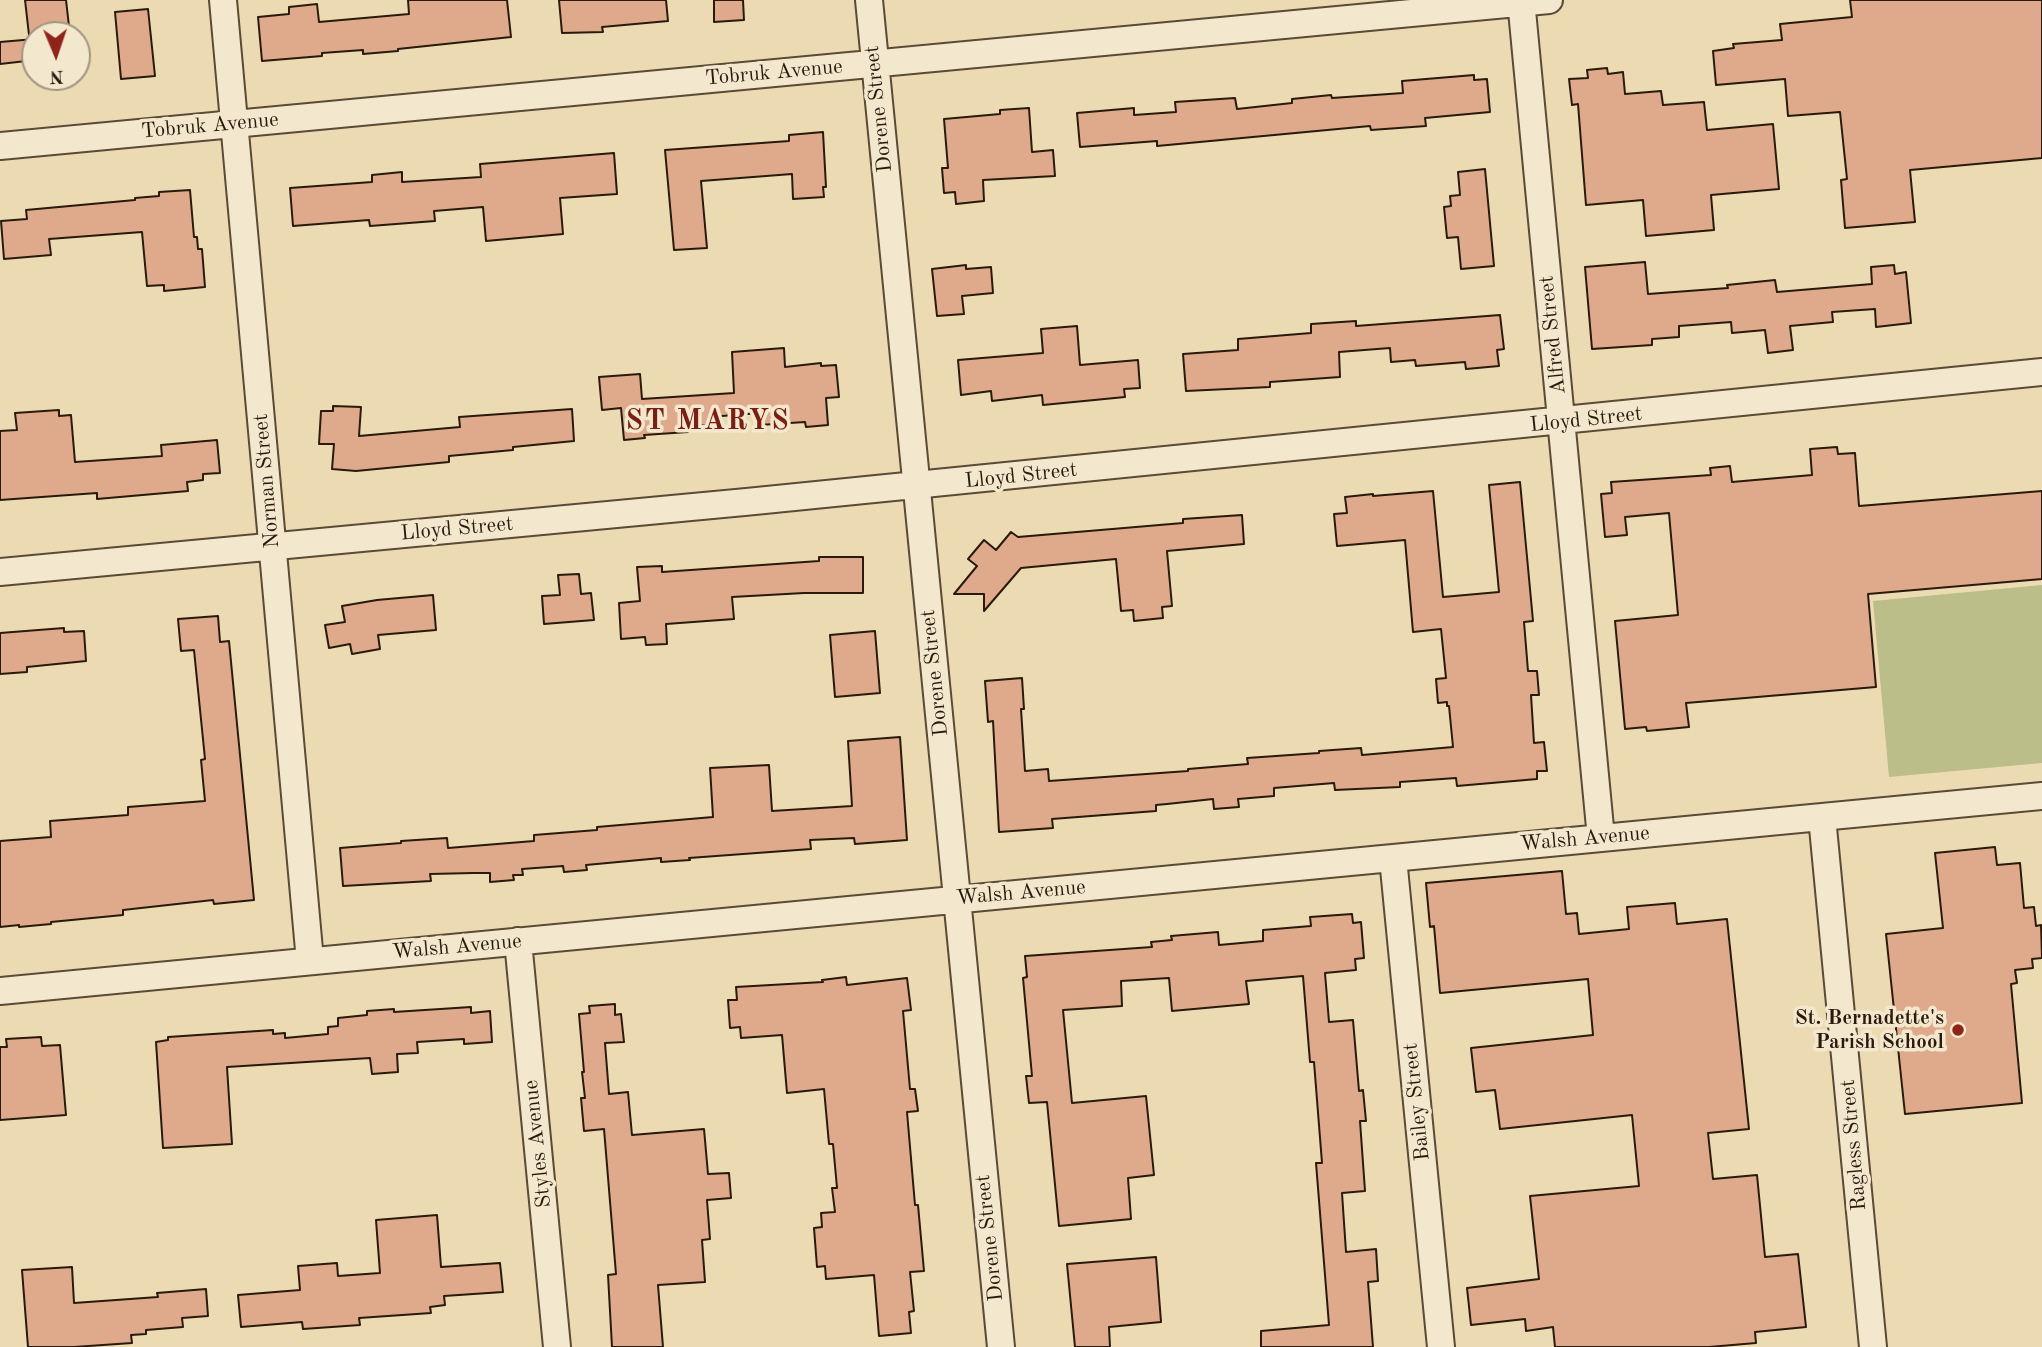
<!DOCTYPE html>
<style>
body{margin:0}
#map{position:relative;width:2042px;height:1347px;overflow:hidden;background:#ecdab3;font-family:"Old Standard TT",serif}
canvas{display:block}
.north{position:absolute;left:21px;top:21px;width:70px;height:70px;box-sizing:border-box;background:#f3e7ce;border:2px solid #a29580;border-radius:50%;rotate:178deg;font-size:19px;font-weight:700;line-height:28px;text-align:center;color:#291a0c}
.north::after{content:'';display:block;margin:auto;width:24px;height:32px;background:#8f2418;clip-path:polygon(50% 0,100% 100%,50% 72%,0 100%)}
</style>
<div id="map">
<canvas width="2042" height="1347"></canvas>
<div class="north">N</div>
</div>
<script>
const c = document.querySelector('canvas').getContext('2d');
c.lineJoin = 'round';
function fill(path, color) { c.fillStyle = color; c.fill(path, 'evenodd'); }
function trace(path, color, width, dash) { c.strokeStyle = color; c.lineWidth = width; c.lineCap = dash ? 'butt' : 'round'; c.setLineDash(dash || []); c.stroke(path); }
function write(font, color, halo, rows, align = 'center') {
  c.font = font + ' "Old Standard TT",serif'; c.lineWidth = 7; c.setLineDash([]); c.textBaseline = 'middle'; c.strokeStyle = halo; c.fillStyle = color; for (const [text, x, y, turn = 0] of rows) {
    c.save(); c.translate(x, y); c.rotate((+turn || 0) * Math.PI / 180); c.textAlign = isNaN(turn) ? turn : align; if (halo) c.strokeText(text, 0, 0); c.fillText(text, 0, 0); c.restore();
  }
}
fill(new Path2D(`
 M2042,585V763L1889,777L1873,601Z`), '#bcbe8a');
const building = new Path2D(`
 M25,0H66L70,35H29Z
 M408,0H507L511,37L398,49V51L363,54V50L322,53V56L262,61L258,17L289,14V7L317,4L319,22L409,14Z
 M559,0H666L668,21L602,27L603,32L562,33Z
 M714,0H743L744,20L714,22Z
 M1850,0H2042V158L1910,170L1915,222L1845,228L1841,180L1847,179L1840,112L1788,116L1785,79L1716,85L1713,51L1734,48L1733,44L1782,40L1780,24L1852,17Z
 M148,9L155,76L121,79L115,12Z
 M35,39V60L0,64V42Z
 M1607,68L1608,74L1623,72L1625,94L1661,91L1663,105L1704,102L1707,130L1773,124L1779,189L1711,195L1714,230L1646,236L1643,200L1586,205L1578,104L1572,105L1569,79L1588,78L1587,70Z
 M1474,75V80L1487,79L1490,112L1425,118L1426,126L1371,130L1370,126L1157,146V141L1080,147L1077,113L1134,108V115L1176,112L1175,102L1235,98L1237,109L1292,103V99L1331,95L1332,98L1403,93L1402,81Z
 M1029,108L1032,152L1053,150L1055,176L983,180L984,201L956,204L955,192L944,193L942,168H948L944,119L1000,114V110Z
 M823,132L826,187H823L824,197L793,199L792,174L701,181L707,248L674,250L665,150L789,141V135Z
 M614,153L617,194L560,198L563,234L486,241L483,207L434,211L435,221L370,226L369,220L293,226L290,188L372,182V175L402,172V182L481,177L480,164Z
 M1485,169L1494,266L1461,269L1458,237L1447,238L1444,207L1451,206L1450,196L1460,195L1458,172Z
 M190,190L194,237H197L198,249H202L205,287L164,291V285L147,286L142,232L49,239L51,255L4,259L1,221L27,219L26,210L135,200V198L159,196V192Z
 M1645,262L1648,294L1728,288L1727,285L1775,280L1777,292L1872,284L1871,267L1894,265L1895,274L1906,272L1911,323L1876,327L1875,309L1832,312L1833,322L1790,326L1793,350L1768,353L1765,330L1732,333L1731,322L1679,326V337L1652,339V345L1592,349L1585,267Z
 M966,265V269L991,267L993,293L962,296L964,314L937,316L932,269Z
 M1500,315L1504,349L1497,350L1499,366L1466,369L1465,362L1416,366L1415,360L1391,362L1390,348L1339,352L1340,377L1270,382V387L1186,391L1183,354L1238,350V339L1311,333V324L1356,321V326Z
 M1077,326L1080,365L1138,360L1140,388L1124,389L1125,397L1043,405L1042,395L992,401L991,391L961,395L958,360L1043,353L1041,329Z
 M784,348L785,367L821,363V366L836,365L839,397L826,398L828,425L806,427L805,422L760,425V413L709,417L710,425L688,426V432L644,435L645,438L624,440L621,408L602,410L599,377L640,374L642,399L734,393L732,352Z
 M333,406L361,407L359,436L460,427L459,417L572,409L574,441L513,447V450L449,456V462L356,471L332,469L334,444H319L321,411H333Z
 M59,410V416L71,415L75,462L162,456L161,445L217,440L220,473L203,474V480L187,482L188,491L97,499V493L0,500V431L17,430L15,413Z
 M1837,447L1838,454L1855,453L1859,506L2042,491V579L1868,594L1876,687L1686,703L1689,727L1647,731L1646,727L1625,729L1615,621L1678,615L1669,513L1625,517L1627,535L1605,537L1601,494L1612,493L1611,482L1711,475L1710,468L1730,466L1732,482L1812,475L1810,449Z
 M1520,482L1533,621L1524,622L1528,671H1537L1539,695H1531L1534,743L1544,742L1547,771H1537V779L1457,786L1456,778L1400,782V787L1335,790L1334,783L1274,788V796L1238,799L1239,807L1214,809L1213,799L1167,804L1156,805V811L1052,819L1053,828L999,832L993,721L988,722L985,681L1022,678L1024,709H1021L1025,771L1048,769L1049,781L1188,771V769L1248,764L1247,758L1319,753V751L1361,748L1362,755L1453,747L1449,706H1447V702L1438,703L1436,679L1446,678L1441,629L1413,632L1405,540L1337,546L1334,514L1347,513L1345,497L1373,494V496L1433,491L1443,597L1499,592L1489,485Z
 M1242,515L1244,544L1167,551L1172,606L1162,607L1163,618L1134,621L1133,610L1121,611L1116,559L1021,568L984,611V594H954L977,566L968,559L984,540L996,550L1011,532L1018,537L1183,523V519Z
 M819,557H863V593H804L732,597L734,619L666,624L667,644L646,645L645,637L621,639L619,603L640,601L637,567L662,566V572L819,561Z
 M579,574L581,594L591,593L594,620L544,624L542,596L560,595L558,575Z
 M433,595L436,630L378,635L380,649L352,654L350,644L329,648L325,625L345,622L342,606L377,600Z
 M218,616L220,642L229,641L254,900L214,904L213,900L123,910V915L51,922V924L19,927V925L0,927V841L51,837L50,821L128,815V807L205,801L201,760L205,759L194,650L181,651L178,619Z
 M64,628V632L84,631L86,661L27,667V672L0,674V633Z
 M875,631L880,693L835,697L830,635Z
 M900,737L907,840L855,844L854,838L810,840L811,849L689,858L690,860L661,862V858L586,865L587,870L564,872L563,866L522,869L523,875H513L514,880L490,882V873H473L430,874L431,881L343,886L340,848L401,843V841L447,838L448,848L534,841V835L597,830V827L713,817L710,768L769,765L772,811L852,806L848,741Z
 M1995,847L1997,865L2020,863L2024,908L2034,907L2036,926L2041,925L2042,958L2032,959L2033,968L2015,970L2017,983L2011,984L2022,1103L1905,1114L1886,934L1943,928L1935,853Z
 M1562,871L1566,914L1577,913L1579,934L1629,929L1627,907L1675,903L1677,924L1727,919L1749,1129L1708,1133L1713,1179L1757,1175L1765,1257L1798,1254L1806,1327L1755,1332L1756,1343L1709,1347H1555L1553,1327L1526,1331L1525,1319L1471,1325L1467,1288L1539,1279L1530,1196L1639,1186L1632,1115L1500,1129L1495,1090L1476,1092L1471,1048L1593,1035L1588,979L1440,993L1434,926L1430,927L1426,883Z
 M1352,914L1353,923L1361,922L1364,958L1355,959L1356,970L1325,973L1329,1022L1353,1020L1359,1091L1363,1090L1366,1121H1360L1365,1191L1342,1193L1346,1252L1376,1249L1378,1281L1368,1282L1373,1347H1261V1331L1329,1325L1316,1163H1322L1314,1062H1310L1303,976L1246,981L1249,1004L1172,1011L1169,978L1121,981L1122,1006L1063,1010L1072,1103L1146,1096L1154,1175L1128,1178L1131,1219L1059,1226L1047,1102L1029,1103L1026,1076H1032L1023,978L1027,977L1025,956L1152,947L1151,942L1172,940L1171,936L1218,932L1219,945L1263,941V930L1311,926L1310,917Z
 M846,977L847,985L907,978L911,1010L903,1011L910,1089H915L918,1111L907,1112L915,1205H918L924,1271L910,1272L914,1311L909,1312L911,1333L879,1336L874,1275L826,1279L825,1266L817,1267L814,1228L822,1227L821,1213L835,1212L832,1188H837L833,1144H829L824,1089L787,1093L782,1035L741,1038L740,1027L730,1028L728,1000H737L736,987L823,982L822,980Z
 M615,1004V1015L621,1014L624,1042L605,1043L609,1094L628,1092L632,1135L704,1129L708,1174L729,1173L731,1198L707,1200L710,1239L702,1240L705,1282L658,1285L663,1347H612L608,1275L616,1274L604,1129L584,1131L581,1098H585L582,1072H584L579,1014L590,1013L589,1006Z
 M471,1007V1013L490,1011L492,1042L464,1044V1039L417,1042L418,1053L397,1054L398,1072L372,1074L370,1058L227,1067L232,1144L163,1148L156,1042L168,1040V1037L273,1030V1034L285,1033V1038L328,1034V1027L338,1026V1018L367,1015V1011L394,1009V1012Z
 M41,1037L42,1046L60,1045L66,1115L0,1120V1047H7L6,1039Z
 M437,1215L441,1267L500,1263L503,1292L444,1296L445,1305L430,1307L431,1313L359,1318L360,1325L303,1329L302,1322L241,1327L238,1295L300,1290L298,1266L337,1263L338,1276L380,1273L376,1220Z
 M1156,1257L1161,1322L1109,1327L1110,1347H1075L1067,1264Z
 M72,1267L74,1303L158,1297L157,1293L206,1289L208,1316L182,1318L183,1327L146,1330V1334L131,1335L132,1343L74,1347H28L22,1270Z`);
fill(building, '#deaa8b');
trace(building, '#291a0c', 2);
const street = new Path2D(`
 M223,0L310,961
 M869,0L1001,1347
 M1521,0L1601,838
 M0,146L1549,0
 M0,572C681,509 1362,444 2042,372
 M1822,817L1873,1347
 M1393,858L1441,1347
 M518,941L557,1347
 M0,991L2042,796`);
trace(street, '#5a4a36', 30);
trace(street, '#f3e7ce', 26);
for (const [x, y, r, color] of [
 [1958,1030,7,"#8f2418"]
]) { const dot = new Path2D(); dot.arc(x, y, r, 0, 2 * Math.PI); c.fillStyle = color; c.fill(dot); trace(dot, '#f3e7ce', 2.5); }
write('21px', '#291a0c', '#f3e7ce', [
 ["Tobruk Avenue",774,73,-5],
 ["Dorene Street",879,109,-96],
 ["Tobruk Avenue",210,126,-5],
 ["Alfred Street",1553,335,-96],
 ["Lloyd Street",1586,420,-6],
 ["Lloyd Street",1021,476,-6],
 ["Norman Street",267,481,-95],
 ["Lloyd Street",457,529,-5],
 ["Dorene Street",935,673,-96],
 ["Walsh Avenue",1585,839,-5],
 ["Walsh Avenue",1021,893,-5],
 ["Walsh Avenue",457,947,-5],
 ["Bailey Street",1417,1102,-96],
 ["Styles Avenue",538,1144,-96],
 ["Ragless Street",1854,1145,-95],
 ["Dorene Street",990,1238,-96]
]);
write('bold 21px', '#291a0c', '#f3e7ce', [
 ["St. Bernadette's",1944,1018],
 ["Parish School",1944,1042]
], 'right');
c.letterSpacing = '2px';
write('bold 28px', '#7a1f14', '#f3e7ce', [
 ["ST MARYS",708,422]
]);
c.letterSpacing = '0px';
</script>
